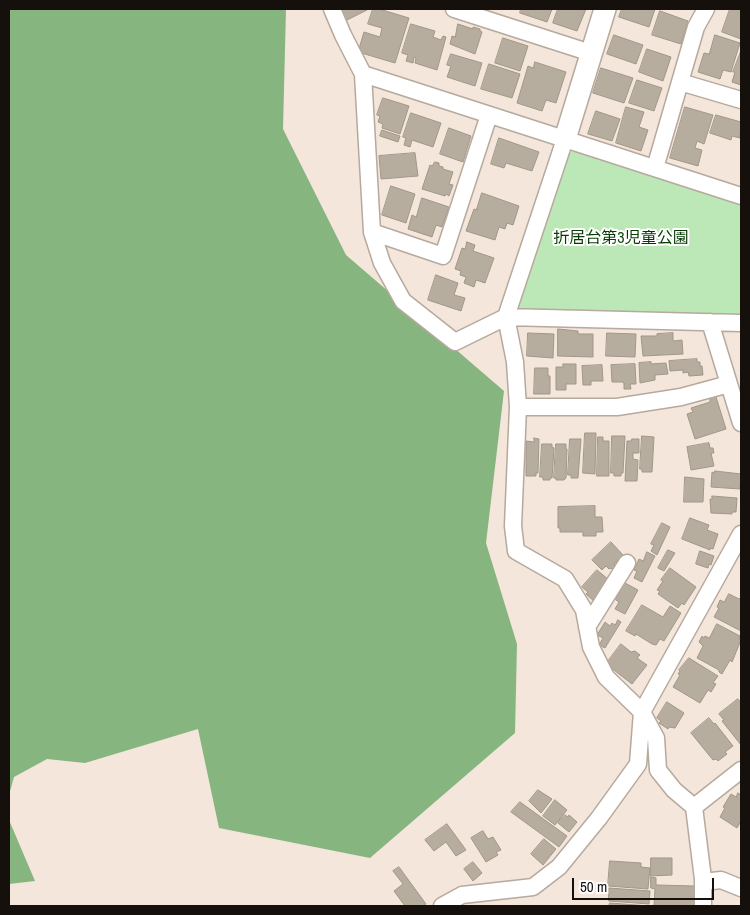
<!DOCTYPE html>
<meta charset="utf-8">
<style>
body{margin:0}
#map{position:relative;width:750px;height:915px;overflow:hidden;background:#f4e6da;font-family:"Archivo Narrow",sans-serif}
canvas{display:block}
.frame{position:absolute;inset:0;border:10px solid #15100c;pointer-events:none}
.scale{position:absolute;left:572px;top:878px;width:142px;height:22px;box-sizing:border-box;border:2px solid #15100c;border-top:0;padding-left:6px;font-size:15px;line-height:18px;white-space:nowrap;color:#15100c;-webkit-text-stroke:4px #fff;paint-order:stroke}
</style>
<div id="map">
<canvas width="750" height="915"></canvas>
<div class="frame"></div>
<div class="scale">50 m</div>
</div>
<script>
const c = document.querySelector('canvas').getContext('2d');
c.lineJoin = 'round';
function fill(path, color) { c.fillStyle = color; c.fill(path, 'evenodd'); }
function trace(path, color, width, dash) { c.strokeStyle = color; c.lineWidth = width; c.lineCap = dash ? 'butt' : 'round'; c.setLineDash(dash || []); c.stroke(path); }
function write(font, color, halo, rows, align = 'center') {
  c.font = font + ' "Archivo Narrow","Noto Sans JP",sans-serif'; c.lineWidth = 4; c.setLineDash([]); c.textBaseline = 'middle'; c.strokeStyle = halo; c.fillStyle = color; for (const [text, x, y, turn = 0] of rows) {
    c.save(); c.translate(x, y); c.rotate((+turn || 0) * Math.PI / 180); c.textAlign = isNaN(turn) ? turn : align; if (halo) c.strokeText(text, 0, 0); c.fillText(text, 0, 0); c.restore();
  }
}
fill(new Path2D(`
 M577,148L741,200V317L514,312L569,154Z`), '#bce8b7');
fill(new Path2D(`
 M9,9H286L283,129L346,255L504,391L486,543L517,644L515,733L370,858L219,828L198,729L85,763L47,759L14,777L9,795Z
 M9,820L35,881L9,884Z`), '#86b580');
const building = new Path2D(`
 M337,9H366L367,10L343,22Z
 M373,9H379L409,18L395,63L358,52L364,32L380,37L382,28L368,24Z
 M521,9H552L547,22L520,13Z
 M558,9H586L577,31L553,23Z
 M622,9H655L649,27L619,17Z
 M730,9H741V39L722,32Z
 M660,11L688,21L681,44L652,35Z
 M411,24L435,31L433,37L441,40L443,36L446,37L437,70L415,63L416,58L414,57L413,63L406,61L408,55L402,53Z
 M458,24L473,29V27L480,29V31L482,32L475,54L450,44L452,36L455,37Z
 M614,35L643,45L636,64L607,54Z
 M715,35L740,43L731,72L723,70L720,79L698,72L704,53L709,54Z
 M503,38L528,46L520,71L495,63Z
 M647,49L671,57L663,81L639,72Z
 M741,51V85L732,82L735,72H733Z
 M451,54L482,63L475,86L447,77L451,66L447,65Z
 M535,62L566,72L556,103L546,100L542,111L517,103L528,66L533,68Z
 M489,64L520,74L512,98L481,89Z
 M601,68L633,78L624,103L593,93Z
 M637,80L662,88L654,111L629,103Z
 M383,98L409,106L400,134L382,128L383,124L378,122L380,116L377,115Z
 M626,107L644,112L639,127L648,130L641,151L616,143Z
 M685,107L713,115L704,144L697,141L695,148L702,150L698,166L670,158Z
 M596,111L620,119L612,141L588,134Z
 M411,113L441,123L433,147L412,140L410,147L404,145L406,138L403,137Z
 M716,115L741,122L740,138L732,136L731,140L710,133Z
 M449,128L471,136L463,162L440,154Z
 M382,130L400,136L398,142L380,136Z
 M499,138L539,152L532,171L506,163L504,168L491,164Z
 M415,153L418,176L381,179L379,156Z
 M435,162L439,163V166L443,167V169L453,172L449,184L453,185L449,196L446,194L445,196L422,189L430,165L432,166Z
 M391,186L415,194L406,223L382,215Z
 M482,193L519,206L513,225L507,223L505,229L499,227L495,240L466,231L474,209L476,210Z
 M422,198L449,207L442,227L436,225L432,237L408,229L412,215L416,217Z
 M467,242L475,245L473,251L494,258L485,283L476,280L474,287L464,283L466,277L460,275L461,271L455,269L462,248L465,249Z
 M436,275L458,283L454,295L465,298L461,311L428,300Z
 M558,329L578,331V334H593V357L558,356Z
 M528,333L554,334L553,358L527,356Z
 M607,333L636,334L635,357L606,356Z
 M673,333V341L682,340L683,354L643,356L641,336H657V334Z
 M697,359V362H700V366H702L703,375L689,376L688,372L683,373V370L670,371L669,361Z
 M651,362V364L666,363L668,374L655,375V380L640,383L639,363Z
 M563,364H576V384H566V390H556V367H563Z
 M635,364L636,384H630L631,389H624V383L622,382H612L611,365Z
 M602,365L603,381H591V385H583L582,366Z
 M535,368H548V376H550V394H534Z
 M716,397L726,429L695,439L687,414L693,412L691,408L710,402V399Z
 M585,433H596L595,474L583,473Z
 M612,436H625L623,473H621V476H614V473H611Z
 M642,436L654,437L652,472H642V469H640Z
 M598,437H603V441H609V476H597Z
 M534,438L539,439L538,473H536V476H526V441L534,442Z
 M570,439H581L578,478H571V475H568Z
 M632,439H639V453H633V459L638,460L637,481H625L627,441H631Z
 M709,443L710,448H713L714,453H711L714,466L691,470L687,447Z
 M542,444H552V447L554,448L552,478H550V480H543V477H540Z
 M556,444H566V449H567L566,478L564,480H556V478H554Z
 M715,471L741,474L740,489L711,487L712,472L714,473Z
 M685,477L704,479L703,502H684Z
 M712,496L737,498L736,512H732V514L711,513L710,499H712Z
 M595,506V517H602L603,532H596V536H583V532H560V528H558V507Z
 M690,518L709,525L707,530L718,534L713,549L710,548V550L682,539Z
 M662,523L670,527L657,555L651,551L654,545L651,544Z
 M611,542L623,555L614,564L617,567L613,570L611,568L609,569L606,566L602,570L592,560Z
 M668,550L675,553L664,571L658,568Z
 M700,551L714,556L711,565L709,564L708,568L696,564Z
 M647,552L655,556L642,582L634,578L637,571L634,570L639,559L643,561Z
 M670,568L696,587L684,605L682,603L678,608L658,594L660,591L657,590L663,581L661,580Z
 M597,570L609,580L599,592L603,595L596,603L586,594L588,592L582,587Z
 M625,583L638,590L625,614L615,609L619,602L616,600Z
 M729,594L739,599L741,597V631L714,617L719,608L717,607L720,600L724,602Z
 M642,605L663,617L670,606L681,613L664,641L660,639L656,645L652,644L636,634L635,636L626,631Z
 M618,620L621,622L605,648L599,645L603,638L597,635L605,622L610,626L612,623L615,625Z
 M717,624L740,636L739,639L741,640L732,662L730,660L722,674L719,672V670L697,658L703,646L699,642L702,636L704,638L705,636L709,638Z
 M621,644L631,652L635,651L640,655L637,658L647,665L632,684L606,664Z
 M689,658L718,676L713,683L716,684L711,692L708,690L700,703L673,687L680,675L678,674L680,671L679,670Z
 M738,699L741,703V745L722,721L724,720L719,714Z
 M667,702L684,713L675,728L669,727L668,729L659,723L661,721L657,718Z
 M709,718L714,724L715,723L733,746L725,752L727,754L718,761L716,759L713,760L691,733Z
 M538,790L552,799L541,813L529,801Z
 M738,793L741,795V821L737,828L720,817L725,808L723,807L731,794L736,797Z
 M555,800L567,810L555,825L543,816Z
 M520,802L567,836L559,847L511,812Z
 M565,815L568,817L569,815L577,822L569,832L558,823Z
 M447,824L466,850L456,856L446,842L434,851L425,840Z
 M483,831L488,839L493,837L501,850L496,852L498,855L486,862L471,838Z
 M544,839L556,849L543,865L531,854Z
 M651,858H672V875L651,876Z
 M610,861L641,863V867L650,868L648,889L608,886Z
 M473,862L482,873L473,881L464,869Z
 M399,867L426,904L423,906H405L394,891L403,884L393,871Z
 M651,877L656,878V885L695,886V906H654L655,889L651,888Z
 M609,888L650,891L649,904L609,901Z
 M610,903L649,906H609Z`);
fill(building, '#b6ad9f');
trace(building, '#a09789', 1);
const minor = new Path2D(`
 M332,9L343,35L363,74L372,232L443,256L489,115
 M454,9L591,53
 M363,74L741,196
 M680,82L741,100
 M655,168L696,27L706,9
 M372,232L382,263L403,301L455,342L506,317L741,323
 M710,322L741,423
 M518,407H617L681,397L729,384
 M587,627L627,563
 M694,807L674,790L658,770L656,738L642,712L741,534
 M703,882L721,880L741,888
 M442,906L462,895L533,887L559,867L599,818L638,764L642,712L606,677L591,647L584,610L565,579L516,551L513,526L518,407L515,362L506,317L565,139
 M703,906V879L694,807L741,770`);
const tertiary = new Path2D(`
 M565,139L605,9`);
trace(minor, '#b6a99d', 19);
trace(tertiary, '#b6a99d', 24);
trace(minor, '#fff', 16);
trace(tertiary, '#fff', 21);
write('16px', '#083b04', '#fff', [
 ["折居台第3児童公園",621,239]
]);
</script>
